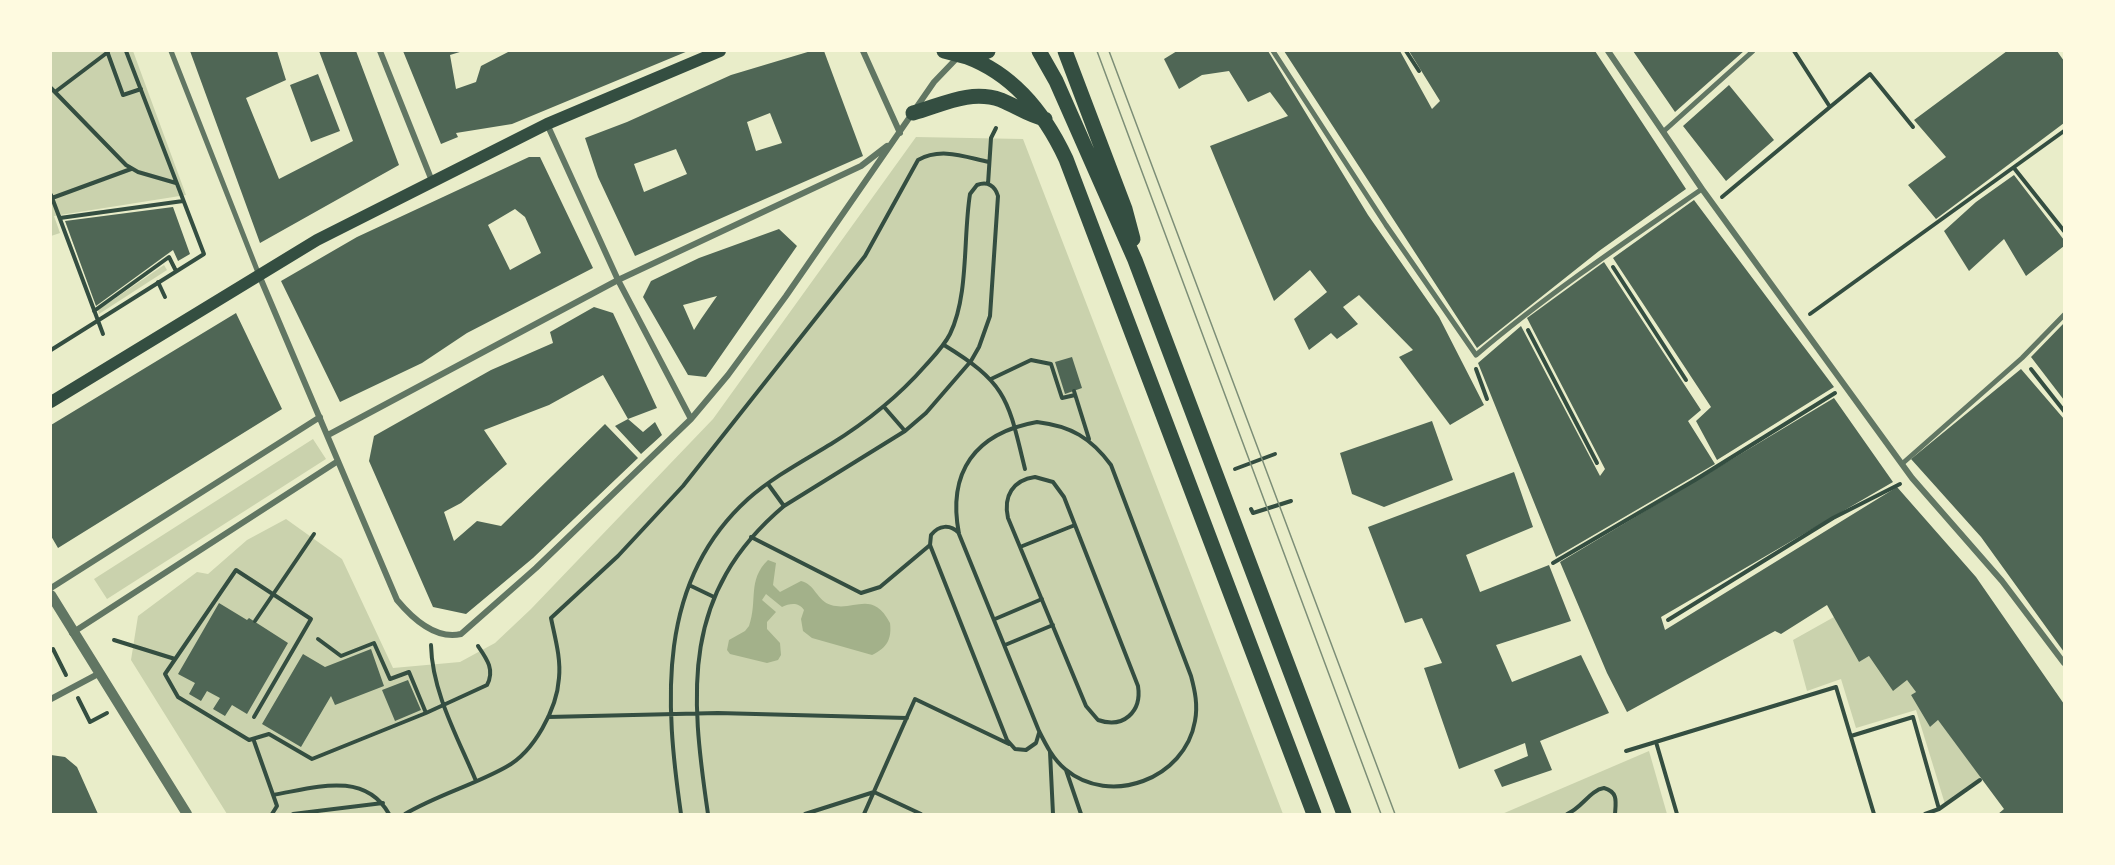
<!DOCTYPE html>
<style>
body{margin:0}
#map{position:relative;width:2115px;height:865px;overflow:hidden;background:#e9edc9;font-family:"Source Sans 3",sans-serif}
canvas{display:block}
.frame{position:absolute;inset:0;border:52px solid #fefae0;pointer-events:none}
</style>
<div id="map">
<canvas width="2115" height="865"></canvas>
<div class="frame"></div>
</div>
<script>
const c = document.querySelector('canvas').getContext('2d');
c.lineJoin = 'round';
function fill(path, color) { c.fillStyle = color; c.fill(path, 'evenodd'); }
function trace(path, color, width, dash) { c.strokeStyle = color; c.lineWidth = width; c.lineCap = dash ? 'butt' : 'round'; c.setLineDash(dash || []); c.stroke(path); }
fill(new Path2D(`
 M51,51H133L186,195L54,216L60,233L51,236Z
 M916,137L1023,139L1283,814H227L131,660L138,616L197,572L208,574L247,540L286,519L342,559L393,668L460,662L495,643L531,609L713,419Z
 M164,265L167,270L99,314L98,310Z
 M313,439L326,459L107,599L94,579Z
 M1834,617L1859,662L1869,656L1907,680L1916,692L1911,695L1930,727L1938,720L1981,777L1945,804L1916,710L1856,728L1841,679L1807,691L1793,640Z
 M1649,751L1667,814H1502Z`), '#cad2ad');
fill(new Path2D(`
 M768,560L776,563L773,585L780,592L801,581C815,584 817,601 831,605C854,612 872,589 890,623C892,639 887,648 872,655L812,638L803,631L801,619L804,610C799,602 790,603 782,607L766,594L762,600L776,612L767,622V629L780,643L781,655L778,660L767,663L730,654L727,650L729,640L745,631L749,626C758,601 747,580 768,560Z`), '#a3b18a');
fill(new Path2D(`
 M190,51H277L286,80L246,98L279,179L353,141L319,51H356L399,165L260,243Z
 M403,51H463L450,55L456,89L476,82L481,66L510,51H688L512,124L456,133L458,137L441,144Z
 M811,51H824L863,156L635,256L598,177L585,138L627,122L731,75ZM770,113L782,143L756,151L747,122ZM676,149L687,174L644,192L634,164Z
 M1177,51H1268L1368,215L1439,317L1484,405L1450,425L1399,357L1413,350L1359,295L1343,307L1358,324L1337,339L1331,333L1309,350L1294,319L1327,292L1310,270L1274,301L1210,146L1288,116L1270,92L1248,102L1229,71L1202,75L1179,89L1164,59Z
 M1284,51H1400L1432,109L1440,101L1409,51H1595L1686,189L1599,251L1477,348Z
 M1633,51H1744L1675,112Z
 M2007,51H2057L2064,61V123L1936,219L1908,185L1946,157L1914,120Z
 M318,74L340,131L311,142L290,85Z
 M1729,85L1774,140L1726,181L1683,126Z
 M529,157H540L593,268L467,333L422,363L340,402L281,281L357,237ZM515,209L525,217L541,253L510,270L488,225Z
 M2014,175L2064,240V246L2026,276L2004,239L1969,271L1944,231L1976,202Z
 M1694,200L1834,387L1717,460L1696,421L1711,407L1613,258Z
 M173,207L190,254L178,261L173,250L96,306L65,221Z
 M779,229L797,246L706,377L688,375L643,297L651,281L699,258ZM717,296L701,319L694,330L683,305Z
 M1604,262L1701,410L1688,421L1715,464L1556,557L1478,363L1521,326L1600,476L1605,469L1527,318Z
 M594,307L613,313L657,408L628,419L603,375L549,405L484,430L507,464L461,503L444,512L454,541L477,521L501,526L605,424L638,458L533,558L466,614L433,607L369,461L374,436L491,370L553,343L550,332Z
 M236,313L282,409L58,548L51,536V425Z
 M2064,323V400L2031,357Z
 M1072,357L1082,388L1065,394L1055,362Z
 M2021,369L2064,419V652L1981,537L1911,459Z
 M1834,398L1893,482L1661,617L1665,630L1897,487L1976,577L2064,704V814H1998L2004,809L1938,720L1930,727L1911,695L1916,692L1907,680L1893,691L1869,656L1859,662L1827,605L1781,634L1775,631L1627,712L1607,673L1560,562Z
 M628,419L643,432L655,422L662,435L641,454L615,426Z
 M1432,421L1453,480L1384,507L1352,494L1340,453Z
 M1514,472L1533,527L1466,555L1480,592L1549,565L1571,621L1496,645L1512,682L1581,655L1609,713L1540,741L1552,770L1502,787L1494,770L1528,756L1525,743L1459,769L1424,668L1442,663L1422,618L1405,623L1368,527Z
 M219,603L247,620L249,618L288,643L247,714L232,705L225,716L213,709L220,698L207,691L201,701L189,694L195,683L178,674Z
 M371,649L384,686L335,705L331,696L301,747L262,724L303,654L325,667Z
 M408,680L421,710L395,721L382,690Z
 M51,755L65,757L77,767L98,814H51Z`), '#4f6655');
trace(new Path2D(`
 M107,51L123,95L141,89
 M1406,51L1419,71
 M51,88L126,165L138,172L176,183
 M55,92L108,52
 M1830,107L1870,74L1913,127
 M2014,168L2064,231
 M988,184L991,138L996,128
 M51,195L103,334
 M1722,197L1830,107L1794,51
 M52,198L131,169
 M60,218L183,201
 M1613,267L1686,380
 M158,282L165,297
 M94,311L169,257L176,271
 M1810,314L2064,131
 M1528,330L1597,463
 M944,345C1008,384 1008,400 1025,469
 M51,350L204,254L126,51
 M1476,369L1487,399
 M2031,369L2064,411
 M991,379L1031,360L1051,364L1062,398L1075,395
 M1074,391L1089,439
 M885,408L905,431
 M1037,422C1071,426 1091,438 1111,465L1191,676C1195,691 1198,705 1195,721C1185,779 1110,807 1065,769C1053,759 1046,745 1039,731L959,534C947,472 975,433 1037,422Z
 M1235,469L1275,454
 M1035,477L1053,482L1064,497L1138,686C1142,712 1123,729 1098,720L1086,706L1008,518C1003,496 1013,480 1035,477Z
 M768,484L784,506
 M1251,509L1253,513L1291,501
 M959,533C950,524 939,525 931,535L930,545L1007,740L1015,749L1026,750L1036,743L1039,733
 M751,537L861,593L880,587L930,545
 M1020,547L1075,525
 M1553,563L1695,480L1835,393
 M689,585L714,597
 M995,619L1042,599
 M1668,620L1833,518L1900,484
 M255,621L314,534
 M318,639L341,656L374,643L390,679L409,672L426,713
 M114,640L175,659
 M431,645C432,692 458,738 476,781
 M1005,645L1053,625
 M53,649L66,675
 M78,698L90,722L107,713
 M254,717L311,619L236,570L165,674L178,697L249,740L269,734L312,759L426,713L487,685C495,670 487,659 478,646
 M548,717L718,713L907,718
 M1851,736L1913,717L1939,809
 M254,741L277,806L272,814
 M1656,742L1677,814
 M1626,751L1836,687L1874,814
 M1050,752L1053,814
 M1066,770L1081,814
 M273,795C314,788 364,770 389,814
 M293,814L383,803
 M405,814C437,795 474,785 506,767C534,752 557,709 559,678C561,658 555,638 551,618L618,556L683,486L865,256L918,160C941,147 965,157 989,162
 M681,814C665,703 656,582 748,499C773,477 803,461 831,444C868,421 897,398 925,366C934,356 944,346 950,334C969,295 963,237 970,194L977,185C988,181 995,186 998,196L990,316L979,347L971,361L926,413L905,431L784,506C681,593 690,692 708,814
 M805,814L874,792L921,814
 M864,814L915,699L1009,744
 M1567,814C1582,808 1590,790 1604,788C1618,792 1616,801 1615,814
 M1925,814L1939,809L1980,780`), '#344e41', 4);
trace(new Path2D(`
 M171,51L259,275
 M1273,51L1386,225L1476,355C1548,294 1625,242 1702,189
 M1664,131L1753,51
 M1903,463L2022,358L2064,315`), '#617663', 5);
trace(new Path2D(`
 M380,51L432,181
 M863,51L900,133
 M1608,51L1702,189L1912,478L2002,581L2064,663
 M547,124L618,280L691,419
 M259,275L397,600C412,618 435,640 461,634L536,568L691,419L728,375L786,296L934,82L958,57
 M328,435L618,280L861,166L887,146
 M51,588L320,417
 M72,633L338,461
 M51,699L98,674`), '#617663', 6);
trace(new Path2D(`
 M51,595L187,814`), '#617663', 10);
trace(new Path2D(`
 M51,402L317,240L547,124L720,51`), '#344e41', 12);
trace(new Path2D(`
 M944,51L967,57L988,51
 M1039,51L1056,81L1135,260L1344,814
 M1065,51L1125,209L1133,239
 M967,57C1015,75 1045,114 1066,159L1314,814
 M913,113C942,105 970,89 1001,100C1016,106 1028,115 1045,119`), '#344e41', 15);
trace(new Path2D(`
 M1097,51L1381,814
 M1109,51L1395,814`), '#7c8e77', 1.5);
</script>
